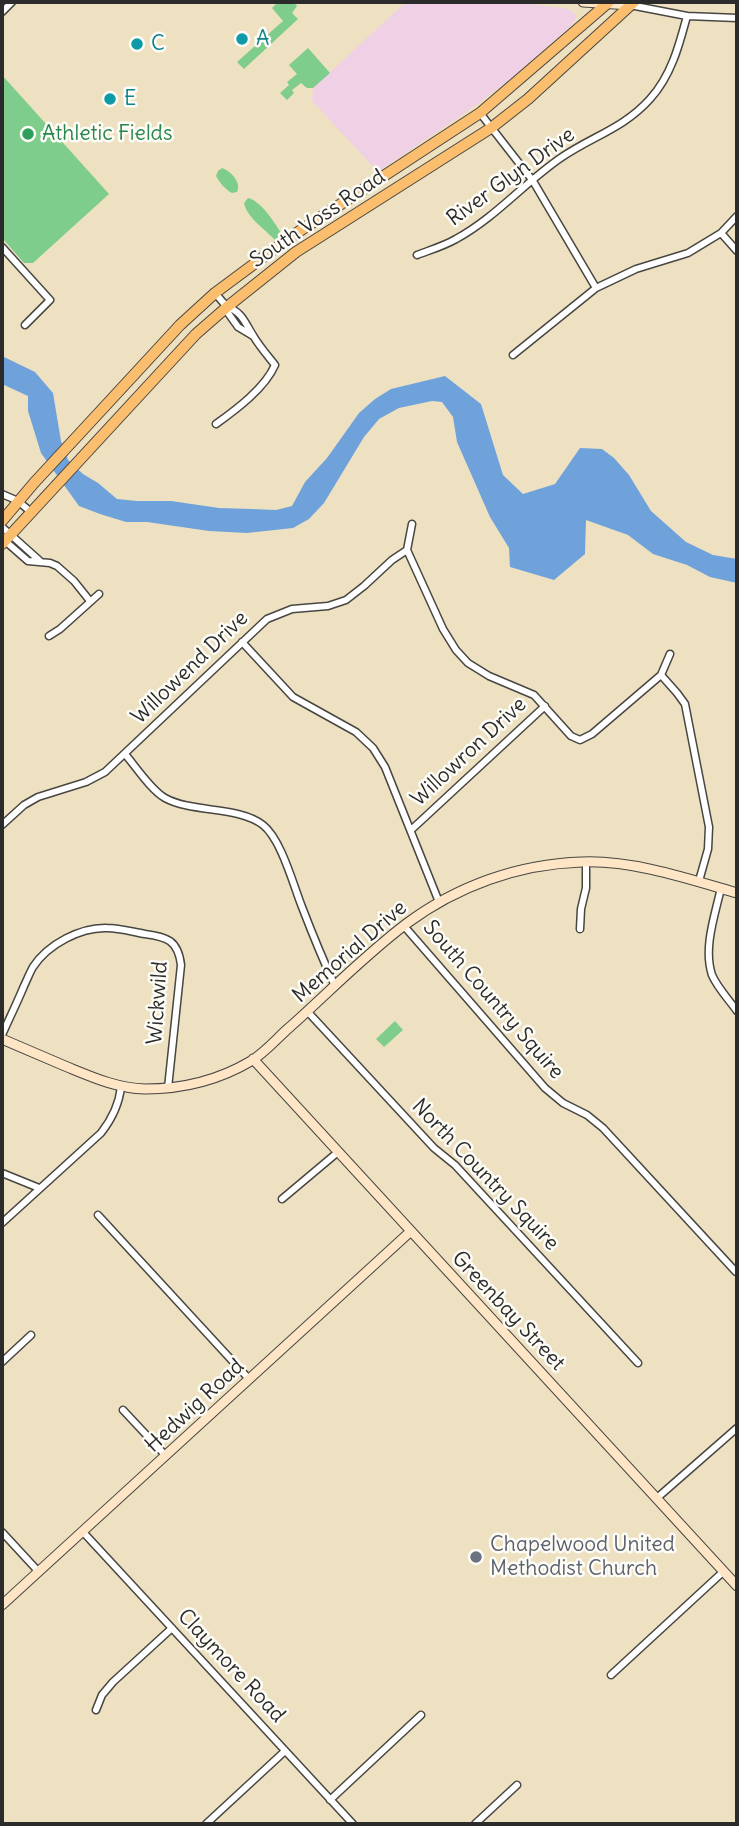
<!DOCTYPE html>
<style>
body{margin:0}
#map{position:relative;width:739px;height:1826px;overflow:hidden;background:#ede1c1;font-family:Delius,sans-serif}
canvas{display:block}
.frame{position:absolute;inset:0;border:4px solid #2b2b2b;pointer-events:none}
</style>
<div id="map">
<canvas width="739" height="1826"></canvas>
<div class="frame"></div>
</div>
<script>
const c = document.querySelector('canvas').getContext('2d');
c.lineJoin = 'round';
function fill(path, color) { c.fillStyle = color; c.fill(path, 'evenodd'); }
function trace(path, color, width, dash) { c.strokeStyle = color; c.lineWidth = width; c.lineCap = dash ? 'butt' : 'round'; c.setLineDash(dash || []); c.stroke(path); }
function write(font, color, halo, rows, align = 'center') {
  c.font = font + ' Delius,sans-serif'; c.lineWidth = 5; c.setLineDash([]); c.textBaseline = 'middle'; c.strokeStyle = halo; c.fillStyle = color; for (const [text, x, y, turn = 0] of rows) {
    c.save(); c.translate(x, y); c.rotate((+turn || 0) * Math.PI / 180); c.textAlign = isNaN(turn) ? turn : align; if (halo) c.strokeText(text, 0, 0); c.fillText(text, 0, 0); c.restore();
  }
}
fill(new Path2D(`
 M406,2H514L569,9L577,16L571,26L508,81L469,110L378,172L312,101L313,88Z`), '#f0d0e5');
fill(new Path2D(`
 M278,2H293L297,6L292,13L298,19L244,69L237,62L283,21L272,8Z
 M308,48L330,73L313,88H307L301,83L292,90L294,93L287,100L280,93L289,85L287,82L297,74L289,65Z
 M2,75L109,194L33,263H24L2,238Z
 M222,168C231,171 242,183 237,192L232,193C226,190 219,182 216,176L218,171Z
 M248,198C262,201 276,225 283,236L276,241C266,230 247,218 244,203Z
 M395,1021L403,1030L384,1047L376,1039Z`), '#7fcd8c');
fill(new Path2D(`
 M2,356L35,372L53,393L61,441L68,460L83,474L98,483L117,499L137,501H171L219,508L252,509L276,510L292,506L305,482L327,458L359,413L375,399L391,389L445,376L481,404L503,475L523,494L555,484L580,448L602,449L614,458L629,475L651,511L686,542L713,555L737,559V583L710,577L687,565L653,554L628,535L586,520L585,554L554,580L510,567L509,548L490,517L457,442L453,417L442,402L432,401L399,408L379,419L364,437L324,503L309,519L293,528L247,533L209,531L147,522H126L100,514L79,506L41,453L28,411V396L2,384Z`), '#6fa2db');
const street = new Path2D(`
 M630,5L687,16L737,18
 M2,12L12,2
 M480,113L533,181L596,288
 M721,233L737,251
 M2,247L50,300L25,325
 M417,255C430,250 444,246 456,239C495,218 525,182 562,157C593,136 624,128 650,99C671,76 679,46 687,16
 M215,293L227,307L228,313L238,327L253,336
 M513,355L596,288L636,269L688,253L721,233L737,216
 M216,424C237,409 265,388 275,365C268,356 260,347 254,337C246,325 242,311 227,307
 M2,494L18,501L32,513
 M412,524L407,550L443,629L456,650L468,663L489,676L534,695L571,736L580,740L592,734L661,675L670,654
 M2,527L40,561
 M4,540L28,561L50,563L57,566L74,581L90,601
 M49,636L60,629L99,594
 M242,642L293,697L356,732L373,748L385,767L439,902
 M661,675L677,693L685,704L709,827L708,849L699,881
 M125,754C136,767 151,790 165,798C192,813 239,806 263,825C281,839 293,884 302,907C312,933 323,960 335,986
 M2,825L24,805L38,797L86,782L105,772L267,619L292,609L328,606L346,600L364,586L392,560L407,550
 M411,830L545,706
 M721,888C715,915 703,948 712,975C717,987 729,1000 737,1011
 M404,926L545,1088L563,1103L587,1115L603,1128L736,1272
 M580,929L581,909L586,888V862
 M307,1011L434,1148L455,1165L638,1363
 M2,1035C9,1019 17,1003 24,986C27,980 30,972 33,967C48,944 81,927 107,928C120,928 133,932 145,934C167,937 178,940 181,965L168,1088
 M2,1173L39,1188
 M282,1199L338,1152
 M98,1215L249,1379
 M2,1223L101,1133C112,1119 119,1105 121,1087
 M2,1362L31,1335
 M123,1410L166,1456
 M657,1498L737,1428
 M2,1532L38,1571
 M83,1532L353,1824
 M611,1675L724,1571
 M96,1710L102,1695L113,1682L172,1628
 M330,1800L421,1715
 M206,1824L285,1751
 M475,1824L517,1785`);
const secondary = new Path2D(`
 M583,2L630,5
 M2,1039C23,1048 44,1057 65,1066C92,1077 116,1088 145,1089C183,1089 219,1080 251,1061C266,1052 278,1037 291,1026C329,992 365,955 406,924C457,886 518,864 582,862C633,860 689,879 737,893
 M253,1059L737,1586
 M2,1605L411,1231`);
const primary = new Path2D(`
 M2,521L34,483L180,325L215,293L289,238L480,113L609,2
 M2,544L196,334L227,307L296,252L491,128L528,99L634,2`);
trace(street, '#484642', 9);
trace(secondary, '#484642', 11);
trace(primary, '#484642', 12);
trace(street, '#fff', 6);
trace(secondary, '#fde5c5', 9);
trace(primary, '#fabe6e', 10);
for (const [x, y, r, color] of [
 [242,39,7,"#0f9aa8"],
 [137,44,7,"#0f9aa8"],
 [110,99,7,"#0f9aa8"],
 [28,134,7,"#2e9e5b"],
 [476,1557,7,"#6b7280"]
]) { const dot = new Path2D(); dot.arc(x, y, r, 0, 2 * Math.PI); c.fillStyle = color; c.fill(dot); trace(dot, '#fdfcf7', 2.5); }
write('21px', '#0d838f', '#fdfcf7', [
 ["A",256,39],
 ["C",151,44],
 ["E",124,99]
], 'left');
write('21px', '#27864d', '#fdfcf7', [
 ["Athletic Fields",42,134]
], 'left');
write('21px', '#2b2b2b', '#fdfcf7', [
 ["River Glyn Drive",511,177,-36],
 ["South Voss Road",318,219,-34],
 ["Willowend Drive",190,668,-44],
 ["Willowron Drive",469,752,-43],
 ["Memorial Drive",350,952,-41],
 ["South Country Squire",493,1000,49],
 ["Wickwild",158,1003,-86],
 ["North Country Squire",485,1175,46],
 ["Greenbay Street",508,1311,47],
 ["Hedwig Road",195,1406,-43],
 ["Claymore Road",231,1666,47]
]);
write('21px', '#5b616d', '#fdfcf7', [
 ["Chapelwood United",490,1545],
 ["Methodist Church",490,1569]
], 'left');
</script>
